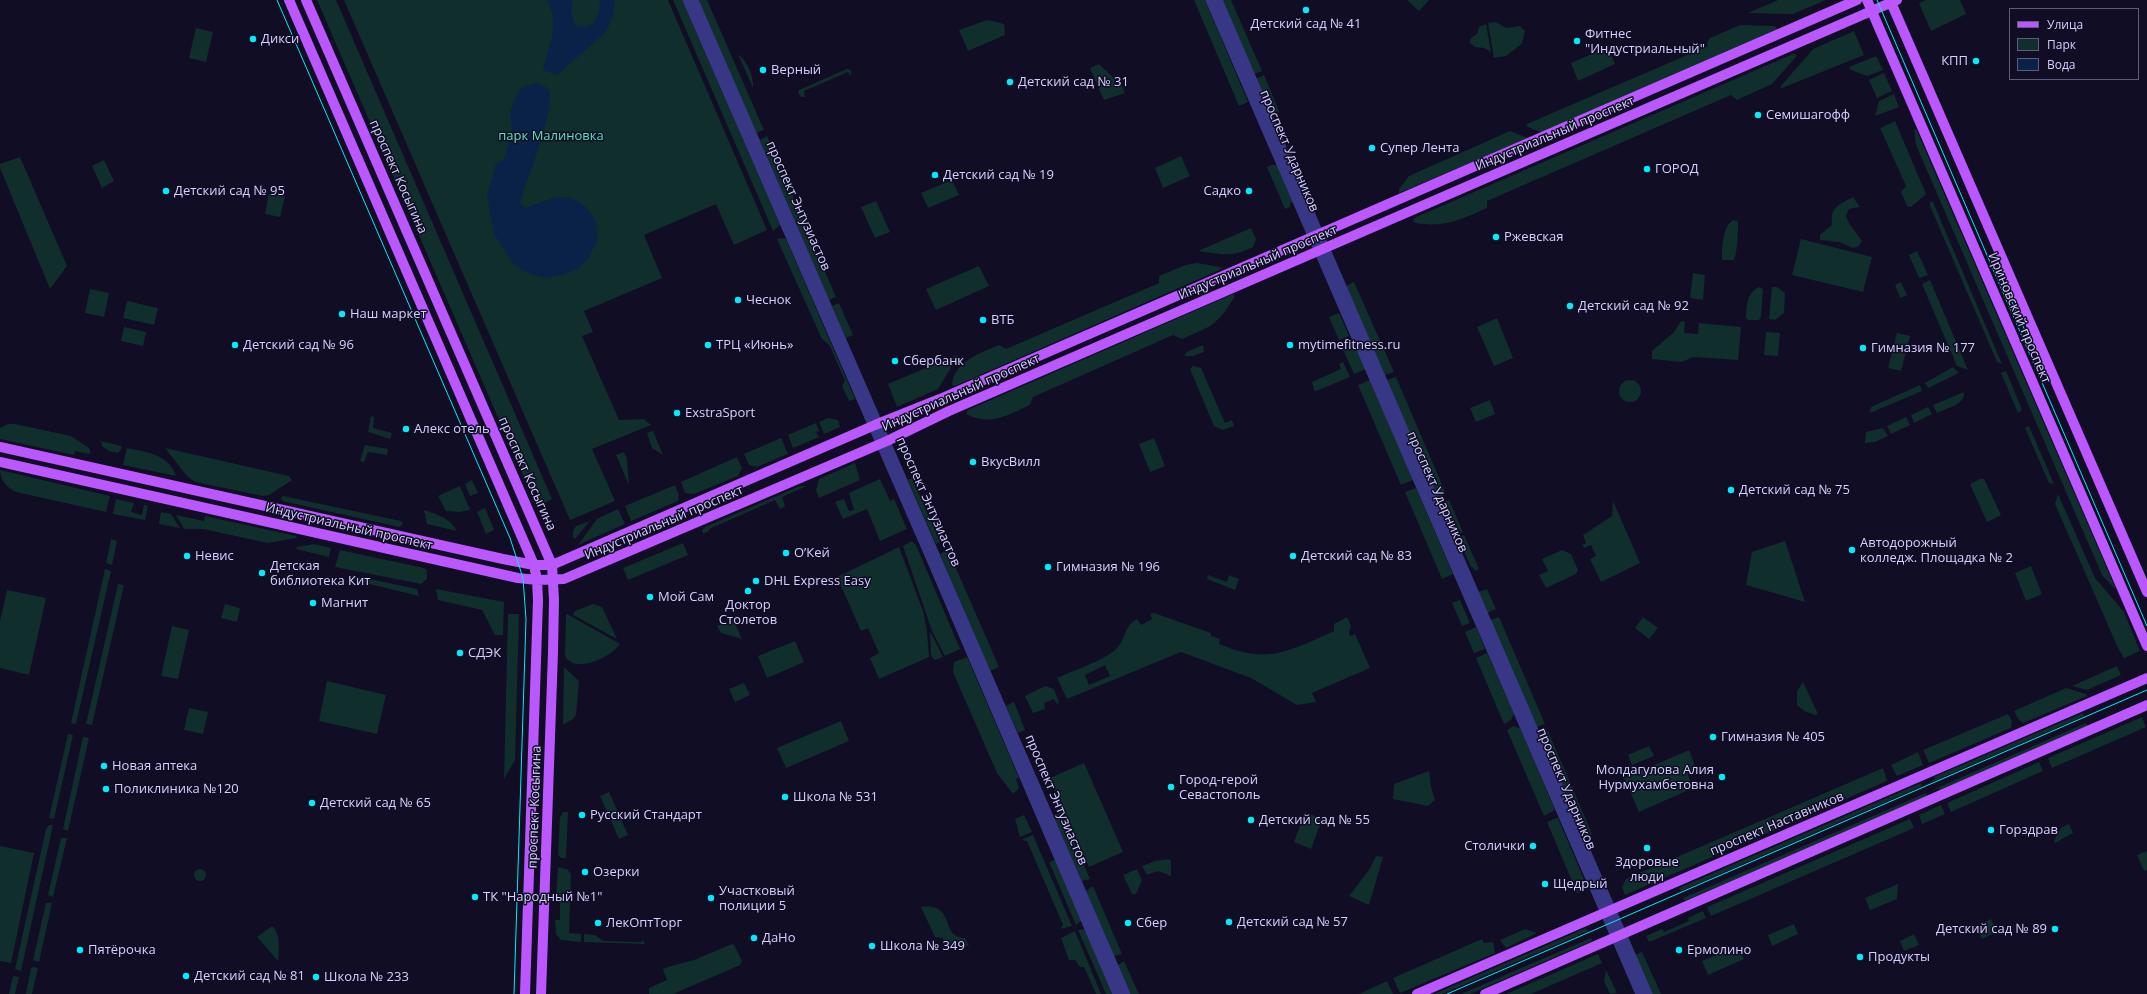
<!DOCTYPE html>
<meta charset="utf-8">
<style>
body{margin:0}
#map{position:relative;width:2147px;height:994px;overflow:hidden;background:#100d24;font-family:"Open Sans",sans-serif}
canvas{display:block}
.legend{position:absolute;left:2009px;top:8px;width:130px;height:72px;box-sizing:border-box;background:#100d24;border:1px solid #5e5b7c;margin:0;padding:5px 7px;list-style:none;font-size:12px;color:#d4d0ff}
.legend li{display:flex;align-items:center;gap:8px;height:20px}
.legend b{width:20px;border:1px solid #5e5b7c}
</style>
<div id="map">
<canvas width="2147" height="994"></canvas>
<ul class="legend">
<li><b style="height:5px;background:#ba57ff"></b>Улица</li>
<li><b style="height:11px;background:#102e2c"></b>Парк</li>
<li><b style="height:11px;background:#0a2247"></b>Вода</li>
</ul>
</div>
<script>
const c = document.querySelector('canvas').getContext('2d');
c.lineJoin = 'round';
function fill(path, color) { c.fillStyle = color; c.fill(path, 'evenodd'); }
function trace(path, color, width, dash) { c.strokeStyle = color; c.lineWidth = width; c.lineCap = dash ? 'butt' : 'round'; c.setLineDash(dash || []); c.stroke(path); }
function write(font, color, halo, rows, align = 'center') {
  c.font = font + ' "Open Sans",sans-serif'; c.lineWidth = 3; c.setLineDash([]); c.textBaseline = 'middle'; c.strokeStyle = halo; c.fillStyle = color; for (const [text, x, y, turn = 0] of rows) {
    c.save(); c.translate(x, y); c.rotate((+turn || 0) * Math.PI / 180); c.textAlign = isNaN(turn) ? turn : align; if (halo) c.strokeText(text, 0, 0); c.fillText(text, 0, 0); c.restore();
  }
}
fill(new Path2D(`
 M317,0H336L552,499L542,504L534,487L529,489Z
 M344,0H668L767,230L734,245L716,204L644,235L662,278L584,311L593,332L582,336L619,420L644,419L651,425L592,449L615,501L570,520Z
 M673,0H682L780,225L773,231Z
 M699,0H707L764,130L756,133Z
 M1194,0H1205L1248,102L1239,106Z
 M1222,0H1231L1262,71L1254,74Z
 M1407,0H1429L1419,11Z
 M1778,0H1826L1793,14L1748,13Z
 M1926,0H1960L1966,14L1931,31L1919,3Z
 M987,20L1004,24L1005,35L968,51L959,30Z
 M1496,22L1506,28L1520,26L1525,31L1522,43L1519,46L1506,56L1494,58L1488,23Z
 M1486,24L1491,52L1484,48L1475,47L1470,43V39L1477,34L1479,27Z
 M1740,25L1775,26L1778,30L1542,133L1526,126L1527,124L1708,46L1707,43L1710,38Z
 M196,28L213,32L206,62L189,58Z
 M1854,31L1864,55L1782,88L1780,87L1813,49Z
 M1608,47L1615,64L1578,81L1571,63Z
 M738,54C748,62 754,77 753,88Z
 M1793,54H1796V57L1772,84L1737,100L1731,95L1487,201V208C1466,217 1448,227 1424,224C1420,224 1416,224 1413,221L1414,218Z
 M1876,56L1883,70L1867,76L1851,70L1849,67Z
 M1099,64L1122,86L1125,93L1104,100L1090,68Z
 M847,69L851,70V76L848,72L804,91L805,97H801L798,93L799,90Z
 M1884,73L1892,91L1877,98L1869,80Z
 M1264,75L1279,111L1272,115L1256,79Z
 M1894,94L1899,107L1875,116L1879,101Z
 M1895,121L1926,194L1911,207L1907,206L1901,192L1906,186L1880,128Z
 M1916,129L2115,587V589L2102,575L1916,145L1914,130Z
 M1510,131L1528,138L1399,193V189L1409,176Z
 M767,136L836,297L829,300L760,140Z
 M1181,156L1190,176L1163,188L1155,168Z
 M20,157L67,266L50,289L0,168V164Z
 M104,160L114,181L102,188L92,166Z
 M1271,165H1277L1293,202L1290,203V207L1285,209L1267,167Z
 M952,180L959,195L928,208L921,193Z
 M269,193L285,197L280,217L265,214Z
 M1853,197L1860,207L1849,209L1846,216L1849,223L1862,241L1859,246L1853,248L1839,242L1820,240V235L1832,225C1830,207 1838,205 1853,197Z
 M876,201L890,232L875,238L861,207Z
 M1930,202H1933L2002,364L1997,362L1930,206Z
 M1734,220L1738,222C1738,234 1738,249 1734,260H1722C1722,249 1722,225 1734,220Z
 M1251,228L1256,239L1253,247C1230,258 1222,254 1198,251Z
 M780,238L786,239L855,399L849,401L842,386L845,381L830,346L822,339L777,239Z
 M1801,239L1872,257L1863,292L1792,275Z
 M1917,251L1928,275L1919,278L1909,255Z
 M1197,263L1220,267L1222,269L955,386L952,385C954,361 981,353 999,345L1006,349L1159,283V277L1161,275L1186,265Z
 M979,266L989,286L936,310L926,289Z
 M1693,273L1705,275L1703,300L1690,298Z
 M1930,280L1968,370L1957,366L1922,284Z
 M1354,282L1394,372L1385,375L1346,286Z
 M1901,282L1907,295L1900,298L1895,285Z
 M1759,287L1763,289L1761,317L1759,320H1748L1746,318C1747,305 1746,294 1759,287Z
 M1772,287H1777L1785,293L1784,313L1775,320L1769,319Z
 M90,289L109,293L104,317L85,313Z
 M1233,294L1235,296C1216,326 1214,325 1182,339L1173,335L1033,397L1030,405C1007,415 991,427 966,414L968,410Z
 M127,301L158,308L154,325L123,318Z
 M839,303L853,335L846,338L832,306Z
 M1339,313L1349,336L1339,340L1329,317Z
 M1497,318L1513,358L1494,366L1477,327Z
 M1681,321L1685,322L1684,333L1698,334L1699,323L1741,327L1738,360L1694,357L1681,362L1652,359V351L1674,332Z
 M124,327L146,332L143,346L121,341Z
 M1766,332L1780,333L1778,356L1764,355Z
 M1897,333L1910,336L1901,371L1888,368Z
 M1353,340L1366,369L1354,374L1341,345Z
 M1203,345L1204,352L1193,356H1184L1187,352Z
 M957,355L958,356L938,389L897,407L888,384Z
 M1343,362L1350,377L1316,391L1314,390L1312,382L1341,369L1339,364Z
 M1193,366L1201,368L1225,423L1232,420L1234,426L1223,430L1214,426L1190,369Z
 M1953,367L1959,373L1928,388L1925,383Z
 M2006,371L2022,410L2018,413L2001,373Z
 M1396,377L1446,494L1438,498L1387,380Z
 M1370,380L1413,480L1401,485L1358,385Z
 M1619 391a11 11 0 1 1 22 0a11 11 0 1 1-22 0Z
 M1920,385L1922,391L1870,413L1871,407Z
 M1964,392C1966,404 1947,408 1937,413L1933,405Z
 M1490,400L1495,414L1476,422L1470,408Z
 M1928,407L1932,414L1914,423L1911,415Z
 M371,416L374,417L373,428L392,433L390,439L368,432Z
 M1906,417L1910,425L1891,434L1887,426Z
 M828,418L838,420L840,427L824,434L819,422Z
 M816,423L819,431L816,432L819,437L793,448L788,435Z
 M8,424H15L71,436L90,449V454L75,451L74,455L0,439V428Z
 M2029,426L2054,484L2049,483L2025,428Z
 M1883,428L1888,436L1875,442L1865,443L1866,432Z
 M653,431L663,455L652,448L647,433Z
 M781,438L788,454L757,467L749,465L744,454Z
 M1154,438L1165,466L1150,472L1139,444Z
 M101,441L121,446L122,448L118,453L109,451L102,446Z
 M365,445L388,449L387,455L368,452L364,462L360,461Z
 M127,448C146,452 169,454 176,476L123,465Z
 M165,448L289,476L292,480L269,495L263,496L195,482L187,476Z
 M624,452L627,459L629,485L616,455Z
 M737,457L742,468L738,476L694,494L685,493L681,482Z
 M855,463L860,480L819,498L816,490L819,479Z
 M0,470L110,496L106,512L16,492C7,488 0,480 0,470Z
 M912,478L940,542L936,544L908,480Z
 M880,479L890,501L894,499L907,529L880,541L867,509L843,519L835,502L844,499L849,511L854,510L849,493Z
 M1980,479H1984L2001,515L1987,522L1970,484Z
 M472,480L478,493L470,496L465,484Z
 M675,485L679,495L678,501L631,521L625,506Z
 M460,486L470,510L459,512L446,511L438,496Z
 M800,486H807L782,497L785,506L780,509L775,500L709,529V531L703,534L702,530L705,527Z
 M1416,488L1453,574L1442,579L1405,492Z
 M2058,494L2095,578L2124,612L2140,651L2124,658L2118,648L2055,504Z
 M283,496L401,521L403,524L399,527L282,501L281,498Z
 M116,499L134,503L131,512L142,515L144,505L148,506L145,520L113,514Z
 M1449,500L1463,532L1454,536L1441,506L1442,503Z
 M1613,501L1640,563L1601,582L1590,559L1596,556L1591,545L1584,548L1582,545L1586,543L1583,535L1612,516Z
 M485,508L494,530L486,534L477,512Z
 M618,509L625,524L578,545L597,519Z
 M424,510C438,515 450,518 457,531L427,524Z
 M161,512L171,514L180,528L159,524Z
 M176,515L204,521L205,516L296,536L297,538L268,543L203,529H184Z
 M590,521L575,539C571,535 573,530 576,526Z
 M1464,535L1479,569L1475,571L1473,567H1471L1458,538Z
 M111,539L117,541L112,565L106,563Z
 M912,541L916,545L960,649L945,656L932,631L903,546Z
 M1785,541L1805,602L1746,585L1752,552Z
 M683,543L688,555L628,580L623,568Z
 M314,544L331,548L329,557L296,549L297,547Z
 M899,547L923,611L927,631L929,657L879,679L870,658L879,653L868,628L861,631L837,577Z
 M340,550L424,568L427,571V579L421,584L335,567Z
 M948,550L999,667L990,671L940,554Z
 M1562,550L1571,554L1578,570L1576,574L1546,588L1539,575L1548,571L1542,559Z
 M2031,566L2042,594L2026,601L2015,573Z
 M105,569L111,571L76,724L71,723Z
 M351,575L417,589L419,596L349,579Z
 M1208,575L1227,582L1229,575L1239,579L1235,590L1207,579Z
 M118,584L124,585L92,725L86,724Z
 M436,589L504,602L503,635H495L482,610L438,600Z
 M1487,589L1496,609L1487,613L1478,592Z
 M7,590L46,598L29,675L0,668V621Z
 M1460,600L1470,623L1462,626L1452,603Z
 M225,604L240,608L237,622L221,618Z
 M593,604L602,607L617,639L573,615L575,611Z
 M1154,613L1211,633V636L1220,639L1219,644C1268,665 1289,651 1334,631V624L1347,617L1351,626L1349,632L1350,636L1355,634L1370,668L1312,693L1316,702L1297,705L1251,678L1181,652L1067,699L1057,678C1072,671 1105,660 1116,649C1126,640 1124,625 1137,619L1141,625L1152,619L1150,614ZM1105,665L1110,676L1089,685L1085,675Z
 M508,614H519L515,760L504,779Z
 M566,614H567L620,644C611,657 575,675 565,656Z
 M1499,617L1545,724L1536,727L1490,620Z
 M1643,617L1658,628L1649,639L1635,628Z
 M733,619L742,639L721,633L717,626Z
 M172,626L189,630L178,679L161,676Z
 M1476,627L1485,649L1474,653L1465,632Z
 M930,631L943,657L935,660L931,656Z
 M795,641L804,662L767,678L758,656Z
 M1487,653L1514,714L1511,720L1504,724L1476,658Z
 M967,657L1019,778L1016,779L1019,788L1013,794L997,773L953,672L954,662Z
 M2117,666L2121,675L2087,690L2072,686Z
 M564,667L579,681L576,715L573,719L563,725Z
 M327,681L386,695L377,734L319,721Z
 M1803,682L1818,714L1815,715L1804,711L1797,705V691Z
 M744,683L750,695L735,702L729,689Z
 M1045,686L1054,689L1059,703L1057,704L1054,699L1044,703L1045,709L1033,713L1025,696Z
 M2066,688L2086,694L2087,696L2023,723L2018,719L2014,711Z
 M1014,702L1025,730L1018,733L1006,706Z
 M189,708L208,712L203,734L184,730Z
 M2083,713L2084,716L1927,784L1935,779L1934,777Z
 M2008,714L2012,721L2011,728L1929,763L1923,750Z
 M2142,717L2146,727L2052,768L2048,758Z
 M841,721L849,741L786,768L777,748Z
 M2086,723L2088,726L1940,790L1939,788L1930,791Z
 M1513,726L1520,728L1555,810L1544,816L1507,730Z
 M1548,731L1592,834L1583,838L1539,734Z
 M68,734L73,735L54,819L49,818Z
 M83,737L89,738L68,831L63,829Z
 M1649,746L1654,756L1632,765L1628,755Z
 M1689,750L1697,771L1688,775L1693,788L1639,812L1624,778Z
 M1918,752L1923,765L1897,776L1891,765Z
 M2039,762L2043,771L1951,812L1947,803Z
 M1084,763L1123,852L1089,867L1050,778Z
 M1883,768L1887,781L1625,895L1622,887L1626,879Z
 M1429,771L1431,787L1435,800L1428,806L1393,799L1394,784Z
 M1921,783L1922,786L1681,891L1679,888Z
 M609,792L628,835L619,839L600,796Z
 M1926,793L1927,796L1685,901L1683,898Z
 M1941,805L1945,814L1922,824L1919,815Z
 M563,812H568L566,858H561L558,855L560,817Z
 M1061,812L1090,879L1082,881L1053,815Z
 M1305,812L1322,819L1311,849L1294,842Z
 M1024,815L1032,832L1020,837L1015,819Z
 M1556,818H1558L1588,889L1577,893L1547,822Z
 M1910,819L1914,828L1711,916L1707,907Z
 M2069,824L2073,833L2055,843L2054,841L2061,828Z
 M49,825H53L21,971L15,969L46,829Z
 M1033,835L1072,926L1060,929L1063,925L1027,841L1021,840Z
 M61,838H67L53,897L48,895Z
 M0,846L34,853L11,963L0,961Z
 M2147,851V870L2144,871L2137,855Z
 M1376,856L1383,857L1369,905L1349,896L1369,870Z
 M1169,859L1171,861V876L1158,871L1147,875L1142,866L1155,861Z
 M1055,860L1081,921L1076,925L1049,862Z
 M558,867L567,869L571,874L569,933L581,934V942L561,940L556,934L555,920H560V897H556Z
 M1137,869L1142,880L1136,894H1132L1123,875Z
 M194 875a6 6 0 1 1 12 0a6 6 0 1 1-12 0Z
 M1898,884L1897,899L1870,910L1865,898Z
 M1093,886L1122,954L1114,956L1086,891Z
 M46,903H52L39,962L33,960Z
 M921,907C957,902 939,938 965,938L969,946L945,945L943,938L935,937Z
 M1703,911L1706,918L1649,942L1646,936L1662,929L1664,932L1689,921L1688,918Z
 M1991,919L1997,932L1982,939L1976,926Z
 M1794,924L1798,934L1772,946L1768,935Z
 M272,926C281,933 279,951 278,961L257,937Z
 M1586,928L1588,931L1442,994H1434Z
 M1085,929L1112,994H1106L1078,930Z
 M1525,929L1537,933L1506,948L1500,940Z
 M1075,931L1101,994H1096L1084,967H1080L1075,960H1069L1061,938Z
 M584,934L595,935L603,941L642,942L643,939L645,944L584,942Z
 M1914,934L1919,945L1904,951L1900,941Z
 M1591,938L1592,941L1470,994H1461Z
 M1482,939L1484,943L1493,942L1495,953L1400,993L1393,978Z
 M732,944L734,945L742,961L740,965L673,994H649V988L667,980L663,970L664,968L694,960Z
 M1738,946L1744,959L1708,975L1702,961Z
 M1642,952L1661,994H1652L1635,955Z
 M1598,954L1602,963L1531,994H1506Z
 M1124,961L1139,994H1131L1118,965Z
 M34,967L38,968L32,994H26L31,968Z
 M1606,970L1617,993L1610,994L1604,981Z
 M13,976L19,977L15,994H9Z
 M1387,981L1393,994H1359Z`), '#102e2c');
fill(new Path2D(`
 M547,0H573L571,12L575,25C594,32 599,17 600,0H615L613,16L606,32L557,75L543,70C548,44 561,27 547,0Z
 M536,83C540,85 546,86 549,90C556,106 526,184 520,203L526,208L556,197H564L573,198L586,207L595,219L598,235L597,241L588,259L579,268L565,274L547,278L537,276L522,270L513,263L494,234L487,196L496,164L504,159L512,131L510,112L518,92L522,87Z`), '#0a2247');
trace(new Path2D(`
 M687,0L929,555L1117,994
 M694,0L1126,994
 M1210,0L1640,994
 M1218,0L1648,994`), '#373785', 9);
trace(new Path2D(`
 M289,0L534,565L537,580L538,600L525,994
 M306,0L552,565L554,600L553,652L541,994
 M1867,0L2147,646
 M1890,0L2147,592
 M0,447L503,559L534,565H552L875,425L940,399L1857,0
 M0,462L518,578L537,580L564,579L887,441L949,411L1897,0
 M1417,994L2147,678
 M1485,994L2147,705`), '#ba57ff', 10);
trace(new Path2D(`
 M277,0L510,538L523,578L526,619L514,994
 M1877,0L2147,626
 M2012,302L2032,346
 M1447,994L2147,690`), '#00ecfb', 1);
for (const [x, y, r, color] of [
 [1306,10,4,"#00ecfb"],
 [253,39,4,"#00ecfb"],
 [1577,41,4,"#00ecfb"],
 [1976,61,4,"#00ecfb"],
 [763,70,4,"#00ecfb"],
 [1010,82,4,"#00ecfb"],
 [1758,115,4,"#00ecfb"],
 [1372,148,4,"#00ecfb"],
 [1647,169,4,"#00ecfb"],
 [935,175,4,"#00ecfb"],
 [166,191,4,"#00ecfb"],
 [1249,191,4,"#00ecfb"],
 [1496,237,4,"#00ecfb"],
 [738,300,4,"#00ecfb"],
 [1570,306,4,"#00ecfb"],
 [342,314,4,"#00ecfb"],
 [983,320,4,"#00ecfb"],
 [235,345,4,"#00ecfb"],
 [708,345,4,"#00ecfb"],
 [1290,345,4,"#00ecfb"],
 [1863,348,4,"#00ecfb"],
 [895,361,4,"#00ecfb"],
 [677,413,4,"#00ecfb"],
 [406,429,4,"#00ecfb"],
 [973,462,4,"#00ecfb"],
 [1731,490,4,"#00ecfb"],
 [1852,550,4,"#00ecfb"],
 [786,553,4,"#00ecfb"],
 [187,556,4,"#00ecfb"],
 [1293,556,4,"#00ecfb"],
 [1048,567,4,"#00ecfb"],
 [262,573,4,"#00ecfb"],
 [756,581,4,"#00ecfb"],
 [748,591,4,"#00ecfb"],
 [650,597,4,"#00ecfb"],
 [313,603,4,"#00ecfb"],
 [460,653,4,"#00ecfb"],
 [1713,737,4,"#00ecfb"],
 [104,766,4,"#00ecfb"],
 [1722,777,4,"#00ecfb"],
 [1171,787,4,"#00ecfb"],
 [106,789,4,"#00ecfb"],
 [785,797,4,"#00ecfb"],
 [312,803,4,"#00ecfb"],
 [582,815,4,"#00ecfb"],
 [1251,820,4,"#00ecfb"],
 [1991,830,4,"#00ecfb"],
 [1533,846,4,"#00ecfb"],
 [1647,848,4,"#00ecfb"],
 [585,872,4,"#00ecfb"],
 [1545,884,4,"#00ecfb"],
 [475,897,4,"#00ecfb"],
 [711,898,4,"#00ecfb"],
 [1229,922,4,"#00ecfb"],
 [598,923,4,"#00ecfb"],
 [1128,923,4,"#00ecfb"],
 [2055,929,4,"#00ecfb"],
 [754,938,4,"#00ecfb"],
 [872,946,4,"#00ecfb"],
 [80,950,4,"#00ecfb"],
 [1679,950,4,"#00ecfb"],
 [1860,957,4,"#00ecfb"],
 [186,976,4,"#00ecfb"],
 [316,977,4,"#00ecfb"]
]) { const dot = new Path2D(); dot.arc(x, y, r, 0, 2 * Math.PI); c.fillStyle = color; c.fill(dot); trace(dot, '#100d24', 1.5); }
write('13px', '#d4d0ff', '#100d24', [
 ["Детский сад № 41",1306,24,"center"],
 ["Фитнес",1585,34],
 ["\"Индустриальный\"",1585,49],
 ["Дикси",261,39],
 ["КПП",1968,61,"right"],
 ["Верный",771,70],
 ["Детский сад № 31",1018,82],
 ["Семишагофф",1766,115],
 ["Супер Лента",1380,148],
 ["ГОРОД",1655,169],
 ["Детский сад № 19",943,175],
 ["Детский сад № 95",174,191],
 ["Садко",1241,191,"right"],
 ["Ржевская",1504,237],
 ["Чеснок",746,300],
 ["Детский сад № 92",1578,306],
 ["Наш маркет",350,314],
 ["ВТБ",991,320],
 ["Детский сад № 96",243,345],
 ["ТРЦ «Июнь»",716,345],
 ["mytimefitness.ru",1298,345],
 ["Гимназия № 177",1871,348],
 ["Сбербанк",903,361],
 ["ExstraSport",685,413],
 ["Алекс отель",414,429],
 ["ВкусВилл",981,462],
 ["Детский сад № 75",1739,490],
 ["Автодорожный",1860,543],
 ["колледж. Площадка № 2",1860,558],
 ["О’Кей",794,553],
 ["Невис",195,556],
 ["Детский сад № 83",1301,556],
 ["Детская",270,566],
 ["библиотека Кит",270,581],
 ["Гимназия № 196",1056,567],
 ["DHL Express Easy",764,581],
 ["Мой Сам",658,597],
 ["Магнит",321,603],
 ["Доктор",748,605,"center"],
 ["Столетов",748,620,"center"],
 ["СДЭК",468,653],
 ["Гимназия № 405",1721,737],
 ["Новая аптека",112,766],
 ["Молдагулова Алия",1714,770,"right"],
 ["Нурмухамбетовна",1714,785,"right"],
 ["Город-герой",1179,780],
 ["Севастополь",1179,795],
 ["Поликлиника №120",114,789],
 ["Школа № 531",793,797],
 ["Детский сад № 65",320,803],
 ["Русский Стандарт",590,815],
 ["Детский сад № 55",1259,820],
 ["Горздрав",1999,830],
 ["Столички",1525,846,"right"],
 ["Здоровые",1647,862,"center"],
 ["люди",1647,877,"center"],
 ["Озерки",593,872],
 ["Щедрый",1553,884],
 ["Участковый",719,891],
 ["полиции 5",719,906],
 ["ТК \"Народный №1\"",483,897],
 ["Детский сад № 57",1237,922],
 ["ЛекОптТорг",606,923],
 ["Сбер",1136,923],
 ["Детский сад № 89",2047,929,"right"],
 ["ДаНо",762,938],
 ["Школа № 349",880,946],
 ["Пятёрочка",88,950],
 ["Ермолино",1687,950],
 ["Продукты",1868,957],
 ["Детский сад № 81",194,976],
 ["Школа № 233",324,977]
], 'left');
write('13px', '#d4d0ff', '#100d24', [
 ["Индустриальный проспект",1555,134,-23],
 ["проспект Ударников",1289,151,67],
 ["проспект Косыгина",398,177,66],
 ["проспект Энтузиастов",798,206,66],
 ["Индустриальный проспект",1258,263,-23],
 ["Ириновский проспект",2019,318,67],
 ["Индустриальный проспект",961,393,-24],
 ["проспект Косыгина",527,474,66],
 ["проспект Ударников",1437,492,66],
 ["проспект Энтузиастов",928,502,66],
 ["Индустриальный проспект",664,523,-23],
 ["Индустриальный проспект",349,527,13],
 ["проспект Ударников",1566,789,67],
 ["проспект Энтузиастов",1056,800,67],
 ["проспект Косыгина",535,807,-88],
 ["проспект Наставников",1777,824,-23]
]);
write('13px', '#58e3bb', '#100d24', [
 ["парк Малиновка",551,136]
]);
</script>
